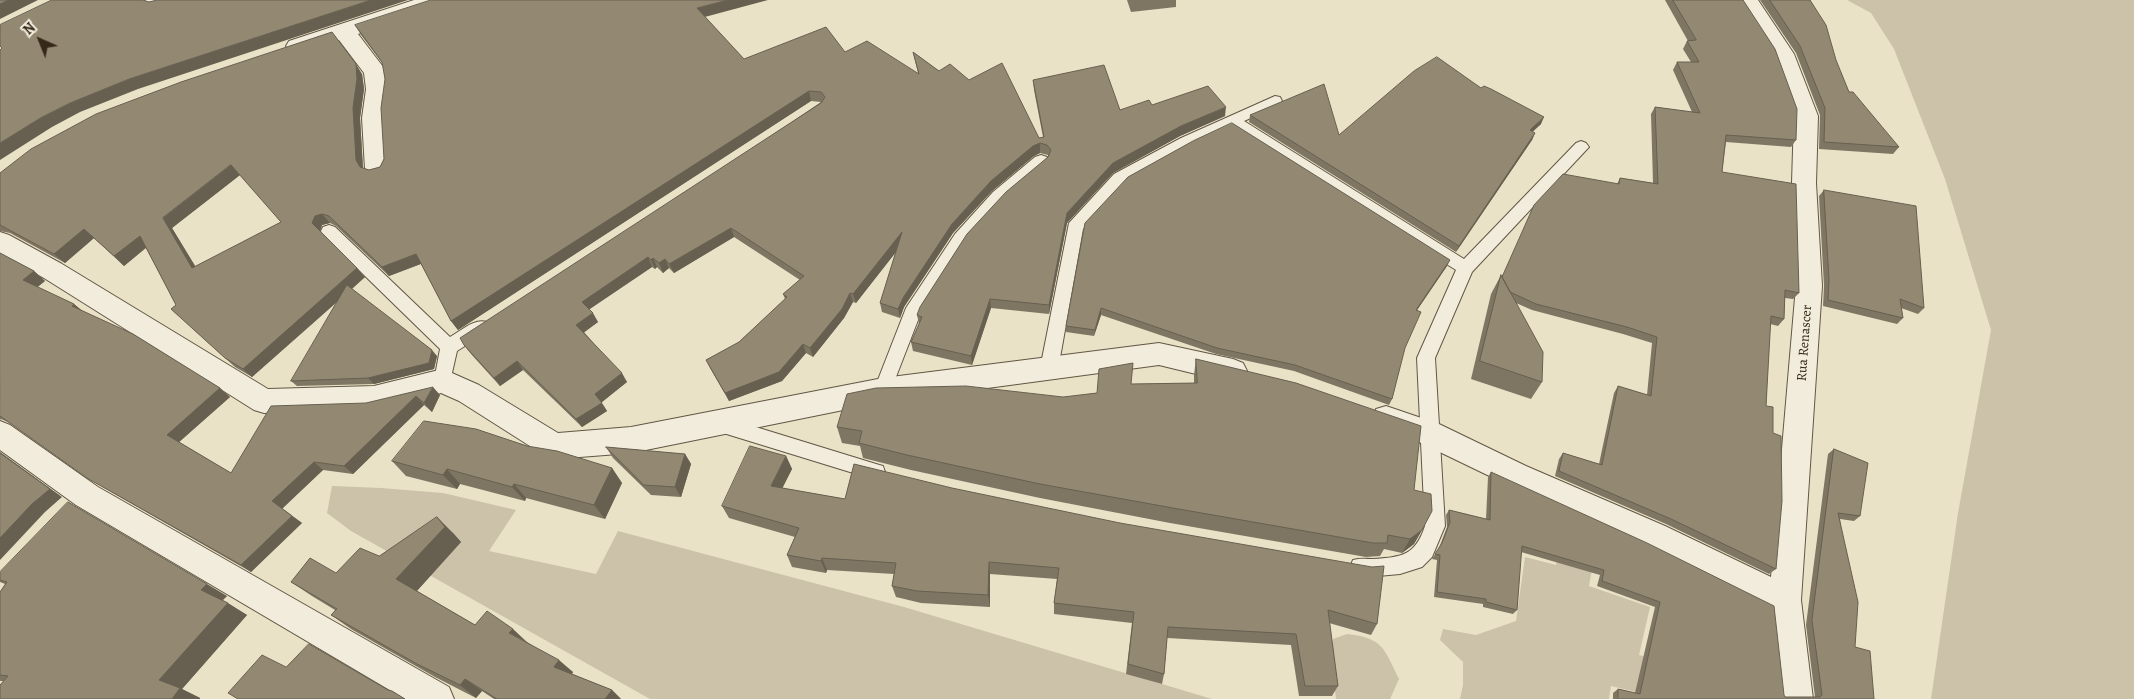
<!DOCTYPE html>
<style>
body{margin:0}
#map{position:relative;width:2134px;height:699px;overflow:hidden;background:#eae2c7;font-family:Alegreya,serif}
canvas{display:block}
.north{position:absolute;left:15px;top:15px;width:50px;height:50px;-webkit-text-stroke:4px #f1ecdb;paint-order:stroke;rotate:316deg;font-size:14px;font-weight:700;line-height:20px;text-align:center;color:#352818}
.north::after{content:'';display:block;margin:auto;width:18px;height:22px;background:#352818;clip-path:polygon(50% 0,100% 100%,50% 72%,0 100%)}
</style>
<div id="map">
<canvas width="2134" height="699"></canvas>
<div class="north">N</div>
</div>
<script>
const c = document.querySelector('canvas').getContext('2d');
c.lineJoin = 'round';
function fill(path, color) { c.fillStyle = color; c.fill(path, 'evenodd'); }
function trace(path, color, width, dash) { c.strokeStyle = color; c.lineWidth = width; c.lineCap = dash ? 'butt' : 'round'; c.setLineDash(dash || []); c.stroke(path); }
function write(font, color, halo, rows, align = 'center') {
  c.font = font + ' Alegreya,serif'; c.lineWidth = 4; c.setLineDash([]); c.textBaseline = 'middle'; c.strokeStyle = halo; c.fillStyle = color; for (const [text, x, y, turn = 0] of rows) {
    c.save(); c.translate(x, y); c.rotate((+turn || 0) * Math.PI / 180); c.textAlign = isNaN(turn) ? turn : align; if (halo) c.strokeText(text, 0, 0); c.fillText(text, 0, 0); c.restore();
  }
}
fill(new Path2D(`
 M1847,0H2134V699H1931L1958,513L1991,330L1945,179L1894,49L1871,13Z
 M332,486L381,488L443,493L516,510L489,551L596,574L618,531L904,607L1212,699H650L351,531L327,513Z
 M1558,556L1593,564L1589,586L1650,607L1639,655L1667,663L1666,699L1611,686L1609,699H1460L1463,685V662L1440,640L1443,629L1476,635L1516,621L1525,557L1556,565Z
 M1347,634C1384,638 1384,649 1399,679L1390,699H1336L1332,664L1333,639Z`), '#cbc2a9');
const lane = new Path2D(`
 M1275,96L1280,97L1282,101L1280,105L1244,121L1464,259L1576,143L1581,141L1586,143L1589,147L1472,272L1435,358L1445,526L1432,557L1422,567L1400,574L1367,577L1353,574L1350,567L1353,560C1360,558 1365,559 1373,559C1402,557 1415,556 1425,526L1417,358L1456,270L1231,128L1191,146L1126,182L1083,229L1058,369L1055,374L1049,376L1043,374L1040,369L1069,223L1114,174L1181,138Z
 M1041,155L1047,157L1049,161L1047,165L1005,200L967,242L920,315L889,395L883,398L877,395L874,390L906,308L955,234L993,192L1035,157Z
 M329,225L335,227L450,337C461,331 474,318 487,322L490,327L487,332L457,351L449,386L443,389L437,386L434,381L440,349L323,235L321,231L323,227Z
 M720,416L876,464L883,466L885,472L883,478L876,480L720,432L714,430L711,424L714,418Z`);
const street = new Path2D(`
 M135,0H183L180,5L157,10L138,5Z
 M414,0H449L446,5L358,34L387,72L390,89L386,118L389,169L386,175L377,178L368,175L365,169L362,118L366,89L364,73L339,40L297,54L289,51L286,46L289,41Z
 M1738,0H1758L1794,54L1818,116L1816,183L1822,286L1801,600L1813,699H1779L1770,609L1643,546L1506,484L1419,442L1376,427L1372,418L1376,409L1386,406L1439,424L1526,466L1665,526L1771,577L1796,286L1792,183L1794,116L1772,55L1737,2Z
 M0,232L9,235L62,264L268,389L374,386L443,369L479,385L558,433L631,427L883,378L1159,343L1233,359L1243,363L1247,371L1243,379L1233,383L1159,365L883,402L631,453L554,459L544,455L459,401L441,393L374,410L264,413L254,410L44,278L0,254Z
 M0,421L10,425L98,487L449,687L454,699H405L76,505L0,450Z`);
trace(lane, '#625644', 2);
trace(street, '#625644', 2);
fill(lane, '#f1ecdb');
fill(street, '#f1ecdb');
fill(new Path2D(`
 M1127,0H1176V7L1131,12Z
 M1665,0H1743L1796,140L1791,147L1726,142L1722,172L1799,293L1793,299L1785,298L1784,319L1778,326L1770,324L1766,406L1773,433L1776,569L1769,574L1666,524L1555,476L1559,459L1563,453L1599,464L1614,393L1618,386L1647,395L1652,343L1623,334L1532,310L1516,303L1542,382L1531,399L1471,379L1491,294L1501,275V276L1617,184L1620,178L1653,183L1651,114L1655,107L1692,112L1673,70L1677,62H1691L1683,49L1687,41H1688Z
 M1760,0H1810L1849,92L1899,147L1893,154L1819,149L1820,115L1796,53Z
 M705,17L744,59L845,52L918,73L913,52L939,71L1039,138L1043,137L1034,90L1033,80L1120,110L1152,105L1225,116L1180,136L1113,173L1067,223L1049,314L991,308L972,365L913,351L911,342L919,324L917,315L1048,156V155L1040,153L1034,156L992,191L953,233L904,307L900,318L882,312L880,303L896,251L856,303L853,302L844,318L813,357L806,353L782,381L729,401L710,368L706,360L739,342L785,299L783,294L800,280L734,237L674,273L669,268L663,273L657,267L655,269L652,267L589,309L598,322L584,332L627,382L601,402L607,411L582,427L523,370L500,386L471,354L464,345L821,102L811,101L458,330L451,321L421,264L389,276L336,226L330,223L322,225L320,231L357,268L365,277L352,289L437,356L434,369L374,384L297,386L291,381L337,302L252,377L235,367L171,309L176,305L146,248L124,266L94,238L65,263L10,233L0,231V173L362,74L364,89L360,118L363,168L369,170L380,167L384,159L385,79L383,64L361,35L355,25ZM240,175L281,222L195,267L172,228Z
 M1481,88L1541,124L1532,132L1535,133L1532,140L1456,252L1249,122L1250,115L1339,135Z
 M1824,190L1924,308L1918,314L1901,308L1903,318L1897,324L1823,306L1824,286L1819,196Z
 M1085,223L1447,266L1417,310L1404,349L1392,399L1389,405L1294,371L1216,354L1101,315L1094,336L1066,332V326Z
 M0,253L34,271L45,281L37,287L74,304L82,311L220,388L230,397L179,442L231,473L366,403L440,395L432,412L424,405L353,474L323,470L282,508L302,523L251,572L99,485L10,423L1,419L0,420Z
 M1196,359L1414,490L1422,530L1414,544L1402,553L1384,549L1380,556L1366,557L1170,523L1040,498L911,470L863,458L860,446L842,443L837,427L1097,393L1131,384L1194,383V375Z
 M527,446L612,468L622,483L605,519L526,498L525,501L460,484L457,489L406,476L392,461Z
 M606,447L685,454L691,464L681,497L651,495L613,458Z
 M1834,449L1860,516L1854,521L1840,519L1855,647L1874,699H1613V693L1618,689L1635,693L1655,607L1597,586L1600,575L1521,552L1517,610L1513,614L1483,607V604L1434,597L1437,560L1432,559L1439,548L1447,527L1446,515L1449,510L1486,519L1488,477L1491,472L1785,697H1815L1806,625L1828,454Z
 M786,456L792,469L782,488L845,499L854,464L1377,624L1371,635L1329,623L1338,686L1332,696H1299L1291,645L1167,638L1164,674L1162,684L1126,674L1132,623L1054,614V603L1057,579L990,574V607L921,603L896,597L892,586L894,574L827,570L826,573L792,567L787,555L795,537L729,518L722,506Z
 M453,533L461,542L417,591L475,625L527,642L573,672L572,674L612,690L621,699H494L482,691L476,698L435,677L351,629L331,615L335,610L312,596L291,582L336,573L379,556Z
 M0,572L227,596L222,600L247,615L182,689L200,698V699H0L3,681H0V592L5,584L0,582Z`), '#7e7663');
fill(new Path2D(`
 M8,0H38L0,19V4Z
 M371,0H408L138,89L80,112L52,127L0,160V143L42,117L70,103L129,79Z
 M728,0H768L701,18L697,8Z
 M356,64L362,74L364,89L360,118L363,170L360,167L356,160L353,108Z
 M809,91L811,101L458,330L451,321Z
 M1226,107L1225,116L1180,136L1113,173L1067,223L1049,314V305L1067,213L1113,163L1181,126Z
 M1544,117L1541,124L1527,137L1530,130Z
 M1535,133L1532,140L1456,252L1459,246Z
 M1040,143V153L1034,156L992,191L953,233L904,307L900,318L898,309L903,298L952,224L991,181L1033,146Z
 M231,165L240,175L172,228L202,277L192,268L163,218Z
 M322,214L330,223L322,225L320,232L312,223L315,216Z
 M731,228L734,237L674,273L669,264Z
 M84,229L94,238L65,263L54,254Z
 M902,232L904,242L856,303L853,294Z
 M140,236L149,245L124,266L114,256Z
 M416,254L423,263L389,276L382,267Z
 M648,257L652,267L587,311L582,302Z
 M653,258L657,267L655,269L651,260Z
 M665,259L669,268L663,273L659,263Z
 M1450,260L1447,266L1413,316L1416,310Z
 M357,268L365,277L252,377L243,369Z
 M34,271L45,281L34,290L23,280Z
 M850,293L853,302L844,318L813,357L810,348Z
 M990,299L991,308L972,365L971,356Z
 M74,304L85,313L72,306Z
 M1101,308V315L1094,336L1095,330Z
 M593,313L598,322L582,334L576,325Z
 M803,344L806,353L782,381L729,401L725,393Z
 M432,350L437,356L434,369L374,384L368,378Z
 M517,361L523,370L500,386L494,378Z
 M622,373L627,382L601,403L595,394Z
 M433,387L440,395L432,412L424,403Z
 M220,388L230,397L178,443L167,435Z
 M416,396L424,405L353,474L344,466Z
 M602,403L607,411L582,427L576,419Z
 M0,452L62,497L45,512L0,560Z
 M685,454L691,464L681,497L675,487Z
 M786,456L792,469L777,499L771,486Z
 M314,462L323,470L282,509L272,501Z
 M612,468L622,483L605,519L594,505Z
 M447,469L460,484L457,489L443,475Z
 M514,484L526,498L525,501L512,487Z
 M292,516L302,523L251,572L241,565Z
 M437,517L453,533L461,542L414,594L396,579Z
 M1422,530L1414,544L1402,553L1410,539Z
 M822,558L827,570L826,573L821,561Z
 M989,562L990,574V607L988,595Z
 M207,584L227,596L221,602L201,590Z
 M228,603L247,615L182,689L200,698V699H172L159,680Z
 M513,629L528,643L509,633Z
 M559,660L573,672L568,680L554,667Z
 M465,679L482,691L476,698L460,685Z
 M612,690L621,699H605Z`), '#676050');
const building = new Path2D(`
 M0,0H8L0,4Z
 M52,0H143L149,2L157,0H371L129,79L70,103L42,117L0,143V50L2,48L0,46V25Z
 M431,0H728L697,8L744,59L826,27L845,52L867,41L919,74L913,52L939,71L950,64L969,80L1002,63L1039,138L1044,137L1033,80L1104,65L1120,110L1149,100L1152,105L1208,86L1226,107L1181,126L1113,163L1067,213L1049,305L990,299L971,356L911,342L922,317L917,315L920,307L967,234L1006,192L1048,157L1051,150L1047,145L1040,143L1033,146L991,181L952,224L903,298L898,309L880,303L902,232L853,294L850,293L842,309L810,348L803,344L779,372L725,393L706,360L739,342L787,297L783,294L804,276L731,228L669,264L665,259L659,263L653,258L651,260L648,257L582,302L593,313L576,325L622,373L595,394L602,403L576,419L517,361L494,378L464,345L460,338L821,103L825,97L821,92L809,91L451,321L416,254L382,267L329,216L322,214L315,216L312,223L357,268L243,369L225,358L171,309L176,305L140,236L114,256L84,229L54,254L0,225V173L31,149L96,114L181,82L332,32L356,64L357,79L353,108L356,160L360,167L369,170L380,167L384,159L381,108L385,79L382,62L355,25ZM231,165L281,222L192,268L163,218Z
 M1673,0H1743L1775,49L1797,109L1796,140L1726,135L1722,172L1796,184L1799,293L1785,290L1784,319L1771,316L1766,406L1773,407V433L1781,436L1782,501L1776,569L1671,519L1559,471L1563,453L1602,465L1618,386L1651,396L1657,337L1627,327L1536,304L1510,292L1502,277L1534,205L1563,174L1619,184L1620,178L1658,184L1655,107L1700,113L1677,62H1699L1687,41L1696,40Z
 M1770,0H1810L1826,25L1836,60L1849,92H1853L1899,147L1824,142L1825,108L1800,46Z
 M1437,57L1481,88L1484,86L1491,89L1544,117L1530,130L1535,133L1459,246L1250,115L1324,84L1339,135L1414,71Z
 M1232,123L1450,260L1416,310L1421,312L1405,348L1392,399L1295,365L1217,348L1101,308L1095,330L1066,326L1085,223L1128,177L1193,141Z
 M1824,190L1916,206L1924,308L1900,299L1903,318L1828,300L1829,280Z
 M0,253L34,271L23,280L74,304L72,306L133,334L220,388L167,435L231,473L271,406L366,403L433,387L424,403L416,396L344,466L314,462L272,501L292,516L241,565L87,478L0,416Z
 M1501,275L1543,352L1542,382L1480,361Z
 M347,285L432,350L429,363L368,378L291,381Z
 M1196,359L1296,383L1421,426L1414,490L1431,494L1432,511L1422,530L1410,539L1388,535L1387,543H1373L1173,508L1040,484L907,455L859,443L862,431L837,427L847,394L876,388L966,386L1063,397L1097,393L1099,369L1133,363L1131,384L1197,383Z
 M424,421L476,429L527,446L557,451L612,468L594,505L514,484L512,487L447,469L443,475L392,461Z
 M750,446L786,456L771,486L845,499L854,464L952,488L1120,523L1372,567L1384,566L1377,624L1328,610L1338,686H1305L1296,634L1168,627L1164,674L1128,664L1134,612L1054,603L1059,568L989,562L988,595L917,591L892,586L896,563L822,558L821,561L787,555L799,528L722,506Z
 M606,447L685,454L675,487L644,485Z
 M1834,449L1868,463L1860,516L1838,513L1858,602L1855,647L1870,651L1874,699H1618V689L1640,694L1660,602L1602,581L1604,570L1522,546L1517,610L1486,602V599L1437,592L1440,555L1435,554L1442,543L1450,522L1449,510L1490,520L1491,472L1647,543L1774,606L1784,695L1785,697H1820L1822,695L1812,620Z
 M0,453L50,489L32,504L0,538Z
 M68,502L207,584L201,590L228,603L159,680L180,688L172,699H0V685L8,676L0,675V592L7,582L0,580V572Z
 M437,517L445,527L396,579L475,625L487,611L513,629L509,633L559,660L554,667L612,690L605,699H497L465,679L460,685L417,664L331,615L337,609L291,582L310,558L336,573L360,548L379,556Z
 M309,644L388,690L392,691L405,699H238L228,693L262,655L286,667Z`);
fill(building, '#938973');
trace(building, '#676050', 1);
write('14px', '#352818', '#f1ecdb', [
 ["Rua Renascer",1805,343,-86]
]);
</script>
